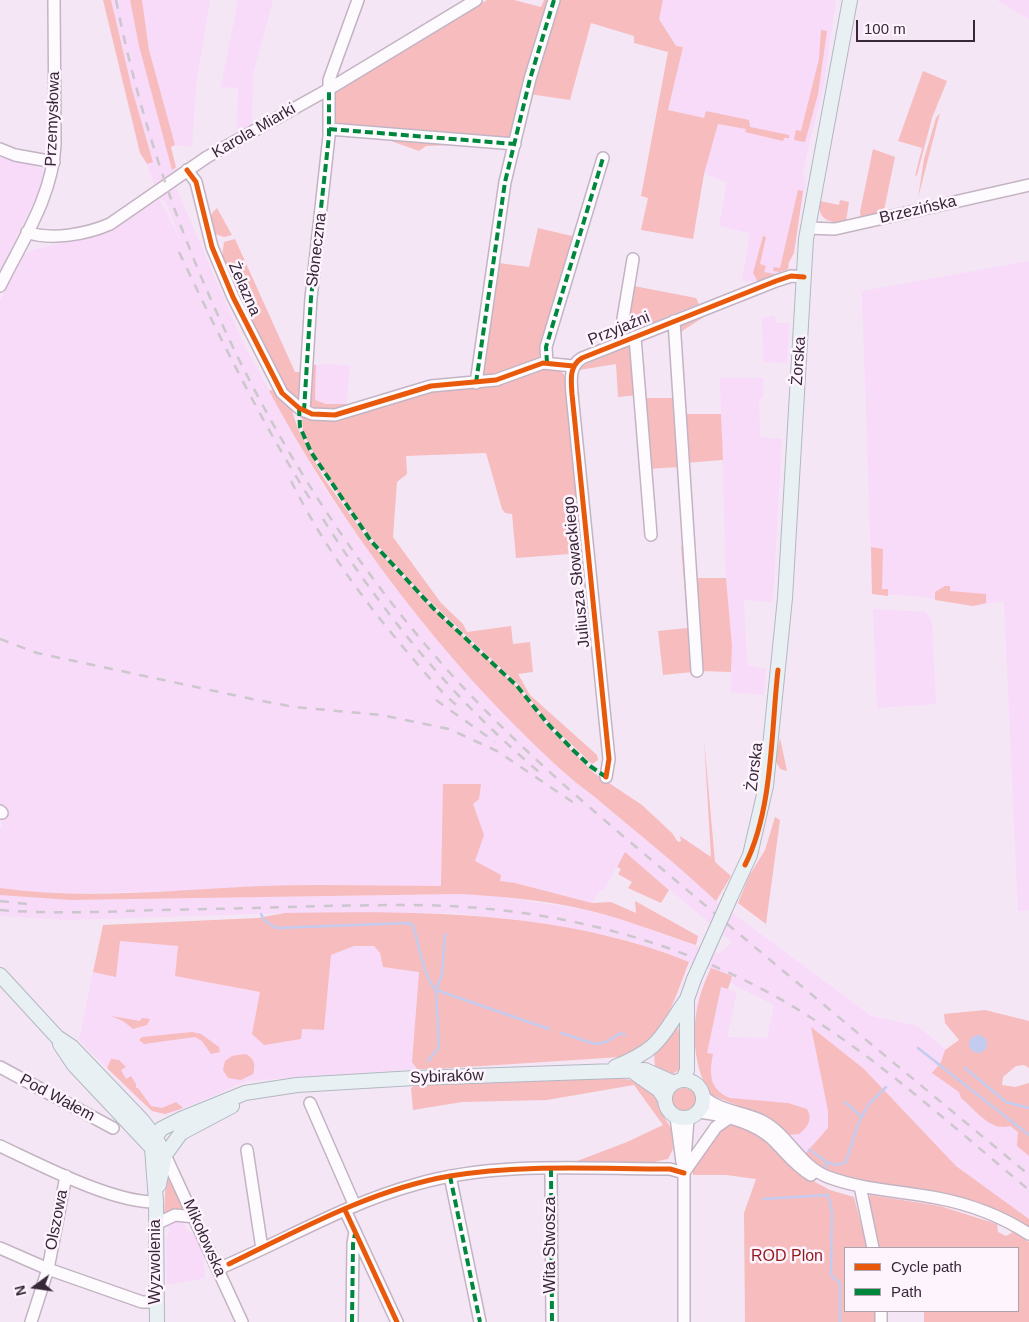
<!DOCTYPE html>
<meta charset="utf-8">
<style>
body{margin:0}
#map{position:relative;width:1029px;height:1322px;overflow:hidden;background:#f5e6f6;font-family:Arial,sans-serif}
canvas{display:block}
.legend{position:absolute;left:844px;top:1247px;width:175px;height:65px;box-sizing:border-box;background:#fdf4fd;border:1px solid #aea2af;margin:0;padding:6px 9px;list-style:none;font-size:15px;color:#382739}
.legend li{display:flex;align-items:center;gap:10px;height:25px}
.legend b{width:25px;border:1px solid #aea2af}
.north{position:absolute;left:10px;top:1262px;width:50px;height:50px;-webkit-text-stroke:4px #fdf4fd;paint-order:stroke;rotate:256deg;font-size:14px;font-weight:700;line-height:20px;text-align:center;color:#382739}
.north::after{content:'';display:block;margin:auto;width:18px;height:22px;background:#382739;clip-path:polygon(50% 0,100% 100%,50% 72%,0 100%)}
.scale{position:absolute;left:856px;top:20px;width:119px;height:22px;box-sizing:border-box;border:2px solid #382739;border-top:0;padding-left:6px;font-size:15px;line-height:18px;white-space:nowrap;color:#382739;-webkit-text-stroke:4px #fdf4fd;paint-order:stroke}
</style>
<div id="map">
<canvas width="1029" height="1322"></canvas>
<ul class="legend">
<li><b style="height:6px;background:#e8590c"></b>Cycle path</li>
<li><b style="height:6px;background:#00873e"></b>Path</li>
</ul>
<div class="north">N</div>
<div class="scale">100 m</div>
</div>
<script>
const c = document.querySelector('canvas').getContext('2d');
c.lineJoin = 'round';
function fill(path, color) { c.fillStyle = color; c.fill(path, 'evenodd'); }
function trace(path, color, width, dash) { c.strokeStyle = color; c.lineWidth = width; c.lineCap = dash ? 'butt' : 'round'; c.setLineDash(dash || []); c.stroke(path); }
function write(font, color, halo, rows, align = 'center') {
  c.font = font + ' Arial,sans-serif'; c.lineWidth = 5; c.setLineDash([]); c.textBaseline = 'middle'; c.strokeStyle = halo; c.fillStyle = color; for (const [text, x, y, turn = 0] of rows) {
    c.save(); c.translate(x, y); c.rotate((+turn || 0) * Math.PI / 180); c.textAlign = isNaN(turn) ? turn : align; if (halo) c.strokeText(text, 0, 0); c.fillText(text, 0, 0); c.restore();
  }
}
fill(new Path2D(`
 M111,0H130L139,46L172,169L176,167L187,177L176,188L246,349L323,486L388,578L425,626L519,729L559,768L687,874L716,901L871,1016L917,1026L1029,1118V1219L956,1166L864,1069L811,1028L828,1111V1129L804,1155L788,1135L773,1122L709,1094L703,1083L694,1036L696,1005L704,982L737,992L727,1037L767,1038L774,1005L728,982L722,975L664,952L619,938L537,922L454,913H285L70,920L0,916V895L70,900L457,894L490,895L586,910L629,922L719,954L732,942L625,852L603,891L601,890L592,903L515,883L442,878V886L87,893L34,892L0,888V829L3,826L0,820V301L21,258L29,251L112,231L159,199L181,241L165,200H161L153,182L147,164L153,162L132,89Z
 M142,0H210L196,85L192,147L175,145L149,50Z
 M238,0H273L253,74L252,124L237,133L238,88L221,87Z
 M663,0H836L823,89L802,174L806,180L792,257L789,262L788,269L764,281H742L750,233L719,226L727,182L704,174L718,124L747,129L750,121L706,111L704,118L668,110L683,47L676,46L659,18Z
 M997,0H1029V19L1010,8Z
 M0,151L46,171L41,187L0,271Z
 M1029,261V910L1018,911L1004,601L973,606L917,596L872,594L862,291Z
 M775,316L776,323H789L787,363L763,362L762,318Z
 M333,364L350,366L346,405L327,404L315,400L316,365Z
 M720,378H763V398L759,399L760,437L782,439L773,602L744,600L747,665L766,669L764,695L731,692L732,646L726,578Z
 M873,609L925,612L932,620L936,704L877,708Z
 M120,941L178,946L175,976L260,992L252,1034L301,1029L324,1030L331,955L354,946H374L380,953L383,967L419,971L412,1062L417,1069L247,1081L175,1112L163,1114L155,1112L140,1101L79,1040L93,972L115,976Z
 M171,1219L185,1221V1228L199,1240L204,1257L205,1278L167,1285L166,1241L169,1230L167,1223Z`), '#f8daf9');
fill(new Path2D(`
 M103,0H111L132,89L153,162L147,164L140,153Z
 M130,0H142L149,50L175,145L171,147L176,167L172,170L139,46Z
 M487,0H514L541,7L544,0H550L512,139L461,138L459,145L426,146L419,151L377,136L331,132L335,92L339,88Z
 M556,0H663L659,19L676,46L683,47L668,110L704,118L706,111L749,120L750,127L789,135V138H784L783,141L745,132L746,129L718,124L704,174L693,239L641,230L648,198L641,196L668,52L634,43V36L591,23L570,100L529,94Z
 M821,30L827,31L818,94L805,142L794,140L796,130L801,131L819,59Z
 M923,71L947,81L932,118L917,175L915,176L922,148L898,141Z
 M940,113L918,198L924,159L936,118Z
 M873,149L895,157L884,210L891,209V211L861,218L860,212Z
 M828,163L820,201L839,205L840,200L849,202L846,221C834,224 820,222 819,206Z
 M798,190L803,191L794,253L789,262L788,269L780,272L773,271L774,267L780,268Z
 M217,208L232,235L224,237L215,234L211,219L212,213Z
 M538,228L576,237L539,358L484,377L482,375L496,269H498L499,263L529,267Z
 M763,236L766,237L760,264L766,266L764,272L779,275L758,282L753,273Z
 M235,239L295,372H303L302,402L298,404L287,392L250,321L222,257L224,242Z
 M634,286L696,298L699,304L627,333L623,331Z
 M710,313L679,333L683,414H721L723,460L684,463L678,329L680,325Z
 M633,343L638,395L618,397L616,364L579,370L577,381L580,397L577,396L575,377L580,367Z
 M311,364L316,365L315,400L326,404H357L323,414L309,407Z
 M538,368L560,370L566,377L583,553L516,558L512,514L505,513L502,509L486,453L406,456L407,474L397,482L393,537L441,603L463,624L467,632L511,626L513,644L530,642L533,672L518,674L530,695L597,755L598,760L592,764L549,723L519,685L419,591L374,541L328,479L303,433L302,416L313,418Z
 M276,388L291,408L298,429L323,477L369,541L417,593L517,687L547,726L594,773L642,805L672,833L678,842L681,841L680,836L711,857L704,739L715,862L731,876L716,901C678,865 636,832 596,798C583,788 570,778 558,767C441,659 345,531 269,391Z
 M643,398H677L679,467L647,469Z
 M681,546H685L693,672L663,675L658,631L688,628Z
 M871,547L883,549L882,589H888V596L872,594Z
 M692,578H726L732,646L731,672L700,671Z
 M945,586H950V591L986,594V603L973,606L935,600V592Z
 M780,738L787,771L780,769L775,760Z
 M443,784H481L479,799L473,804L484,835L475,861L501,875L500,881L515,883L592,903L611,902L636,913L635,901L698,936L696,945C660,933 624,919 587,910C544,900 500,896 457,894L70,900L0,895V888C87,900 175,890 262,886C322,884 382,886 441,886Z
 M775,817L780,820L766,924L738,903L749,876L765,850Z
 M625,852L669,890L661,903L628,888L632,882L618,874L621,869L617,867Z
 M285,913C421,911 561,910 689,962C672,1005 666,1037 621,1057L436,1069H417L412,1062L419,972L383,967L380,953L374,946H354L331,955L324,1030L302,1029L301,1039L264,1045L252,1034L260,992L175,976L178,946L120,941L116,977L93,972L103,925L258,918Z
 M711,968L732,976L728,989L721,987L707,1053L713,1054C709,1073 709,1090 730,1098L788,1103L807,1109C813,1119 808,1127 799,1134L788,1135L773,1122L759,1114L709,1094C688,1052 691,1009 711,968Z
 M985,1010L1029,1021V1068L1024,1065L1016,1066L1003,1077L1002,1085L1015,1087L1029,1083V1156L1017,1146L1018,1132L1010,1126C990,1132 975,1109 961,1098L959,1092L932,1073L941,1062L945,1050L959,1040L945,1023L944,1014Z
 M111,1016L140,1021L142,1018L150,1019L147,1025L133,1029L123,1021Z
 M678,1025L682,1061L679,1070L671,1075L655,1069L654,1053Z
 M811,1027L864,1069L956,1166L1029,1219V1229L965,1198L858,1181L825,1173L804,1155L828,1128V1111Z
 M192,1032L201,1034L219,1047L220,1052L211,1054L202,1041L195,1037L144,1044L139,1040L142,1037Z
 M245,1054C254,1057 256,1065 253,1074L241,1080L228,1078L223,1070L225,1061L232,1056Z
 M111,1059L119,1060L126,1067L121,1070L126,1079L131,1076L136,1084V1088H138L151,1106L162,1108L176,1102L183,1108L165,1114L152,1111L107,1068Z
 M609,1077L633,1080L655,1094L661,1112L671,1128L673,1149L668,1159L649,1163L577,1161L627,1142L663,1125L634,1085L547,1100L462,1102L413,1110L411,1088L417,1083Z
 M672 1100a12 12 0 1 1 24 0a12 12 0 1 1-24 0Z
 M733,1125L754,1132L768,1142L800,1174L830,1190L854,1197L867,1248H845V1311H875L876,1322H745L744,1213L756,1179L726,1175H693V1171L721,1129Z
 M166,1174L186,1212L164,1214Z
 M870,1195L940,1206L997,1224L998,1232L1006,1236L1013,1232L1029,1242V1322H924V1311H1018V1248H877L869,1199Z`), '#f7bcbe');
fill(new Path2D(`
 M969 1044a9 9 0 1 1 18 0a9 9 0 1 1-18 0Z`), '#c3ccee');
trace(new Path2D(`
 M261,914L264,920L276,928L408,923L413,925C418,942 424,978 436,990L549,1029
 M561,1033L595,1044L606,1042L621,1033L625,1035
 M918,1048L1029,1135
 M428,1061L439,1047L436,990L442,974L445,934
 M965,1068L1006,1102L1029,1108
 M845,1102L862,1117
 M809,1150C821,1156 832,1171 846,1162L858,1124L869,1104L886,1087
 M826,1161V1168
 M763,1199L828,1195L832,1212L831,1275L840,1283V1322`), '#c3ccee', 2.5);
const minor = new Path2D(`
 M329,129L515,144
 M0,149L15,155L54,162
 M187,170L196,182L212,247L233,297L282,393L299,408L312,414L335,415L431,386L496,380L543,363L573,366
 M807,228L835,229L1029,185
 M27,232C51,241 87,234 110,224L207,157L329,89L476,0
 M0,286C22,241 53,196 55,144L54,0
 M674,321L697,671
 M635,337L651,535
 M619,343L633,259
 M547,363L546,347L603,158
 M476,383L505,182L530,79L554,0
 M304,411L311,298L329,136V80L358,0
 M606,777L609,759L572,394C571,380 569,366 582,358L776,281L791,276L804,277
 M0,811L2,813
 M0,1067L113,1128
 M703,1096C718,1111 744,1112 762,1121C789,1135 799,1166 828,1177C863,1190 901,1191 937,1198C969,1204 1001,1216 1029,1234
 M310,1103L355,1206
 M699,1112C723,1115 753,1122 771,1138C785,1151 794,1165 811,1175
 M676,1117L682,1162
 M0,1146C41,1165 113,1203 156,1202
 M247,1150L262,1249
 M165,1155L242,1322
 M551,1169L552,1322
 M685,1171L716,1127L729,1118
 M450,1176L480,1322
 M860,1186L873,1248
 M345,1210L397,1322
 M156,1224L175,1215L195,1217
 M0,1248L48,1269L142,1302H156
 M218,1269C284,1241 347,1203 417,1184C497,1161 587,1169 670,1169L684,1173
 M881,1311V1322
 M31,1322L48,1269L66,1176
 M352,1322L353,1244L355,1231
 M684,1322V1173L688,1118`);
const major = new Path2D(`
 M731,896L750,855L766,786L785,598L806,239L850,0
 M0,975L57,1037L72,1047L142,1120L155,1137L165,1155
 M60,1044L74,1065L152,1148L158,1151
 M615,1067C662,1048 660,1037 687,999
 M636,1074L659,1090L665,1099
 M665 1099a19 19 0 1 1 38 0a19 19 0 1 1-38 0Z
 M683,1080L687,1070V999L694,979
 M159,1185L165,1155L181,1133L232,1106
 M157,1322L156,1202L152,1148L154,1140L161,1129L181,1119L245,1093L297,1085L414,1078L645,1070L674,1083`);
trace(minor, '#c3b4c4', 14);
trace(major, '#b1b8c2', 16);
trace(minor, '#fefbfe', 11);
trace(major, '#e9f0f3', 14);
trace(new Path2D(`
 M116,0C165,246 282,485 450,673C524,755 609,824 693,895C804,989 917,1082 1029,1175
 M179,252C220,338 261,422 312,502
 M291,481C321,541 360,596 403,647C421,668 439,691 461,709
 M323,519C384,615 452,698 539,772
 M0,639L37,653L252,699L294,707L381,715L449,729L497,751L574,803
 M436,700L495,742
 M0,901L36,905
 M0,910C52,914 104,912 156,910C240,909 324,905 407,905C550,905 689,940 810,1017C888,1067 958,1131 1029,1190`), '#ccc7cc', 2.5, [9, 9]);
const majorBridge = new Path2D(`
 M694,979L731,896`);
trace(majorBridge, '#b1b8c2', 16, []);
trace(majorBridge, '#e9f0f3', 14);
trace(new Path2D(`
 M329,129L515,144
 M547,363L546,347L603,158
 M476,383L505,182L530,79L554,0
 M299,408L300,427L311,452L371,541L434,609L517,686L548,724L573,750L590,766L606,777
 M304,411L311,298L329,136V89
 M551,1169L552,1322
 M450,1176L480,1322
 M352,1322L353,1244L355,1234`), '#00873e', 4, [8, 4]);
trace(new Path2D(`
 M187,170L196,182L212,247L233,297L282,393L299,408L312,414L335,415L431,386L496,380L543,363L573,366
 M606,777L609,759L572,394C571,380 569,366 582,358L776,281L791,276L804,277
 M745,865C773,810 771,731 778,670
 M345,1210L397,1322
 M229,1264C299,1230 373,1189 450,1176C522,1164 597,1169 670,1169L684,1173`), '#e8590c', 5);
write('16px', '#382739', '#fdf4fd', [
 ["Przemysłowa",53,119,-88],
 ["Karola Miarki",254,131,-30],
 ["Brzezińska",918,210,-13],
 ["Słoneczna",317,250,-83],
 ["Żelazna",244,289,66],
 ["Przyjaźni",619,329,-22],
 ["Żorska",799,361,-86],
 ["Juliusza Słowackiego",577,572,-96],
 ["Żorska",755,767,-83],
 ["Sybiraków",447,1077,-2],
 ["Pod Wałem",57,1098,28],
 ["Olszowa",57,1220,-79],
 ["Mikołowska",204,1238,66],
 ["Wita Stwosza",551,1245,-90],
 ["Wyzwolenia",156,1262,-90]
]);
write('16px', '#8f1b1f', '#fdf4fd', [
 ["ROD Plon",787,1257]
]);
</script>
